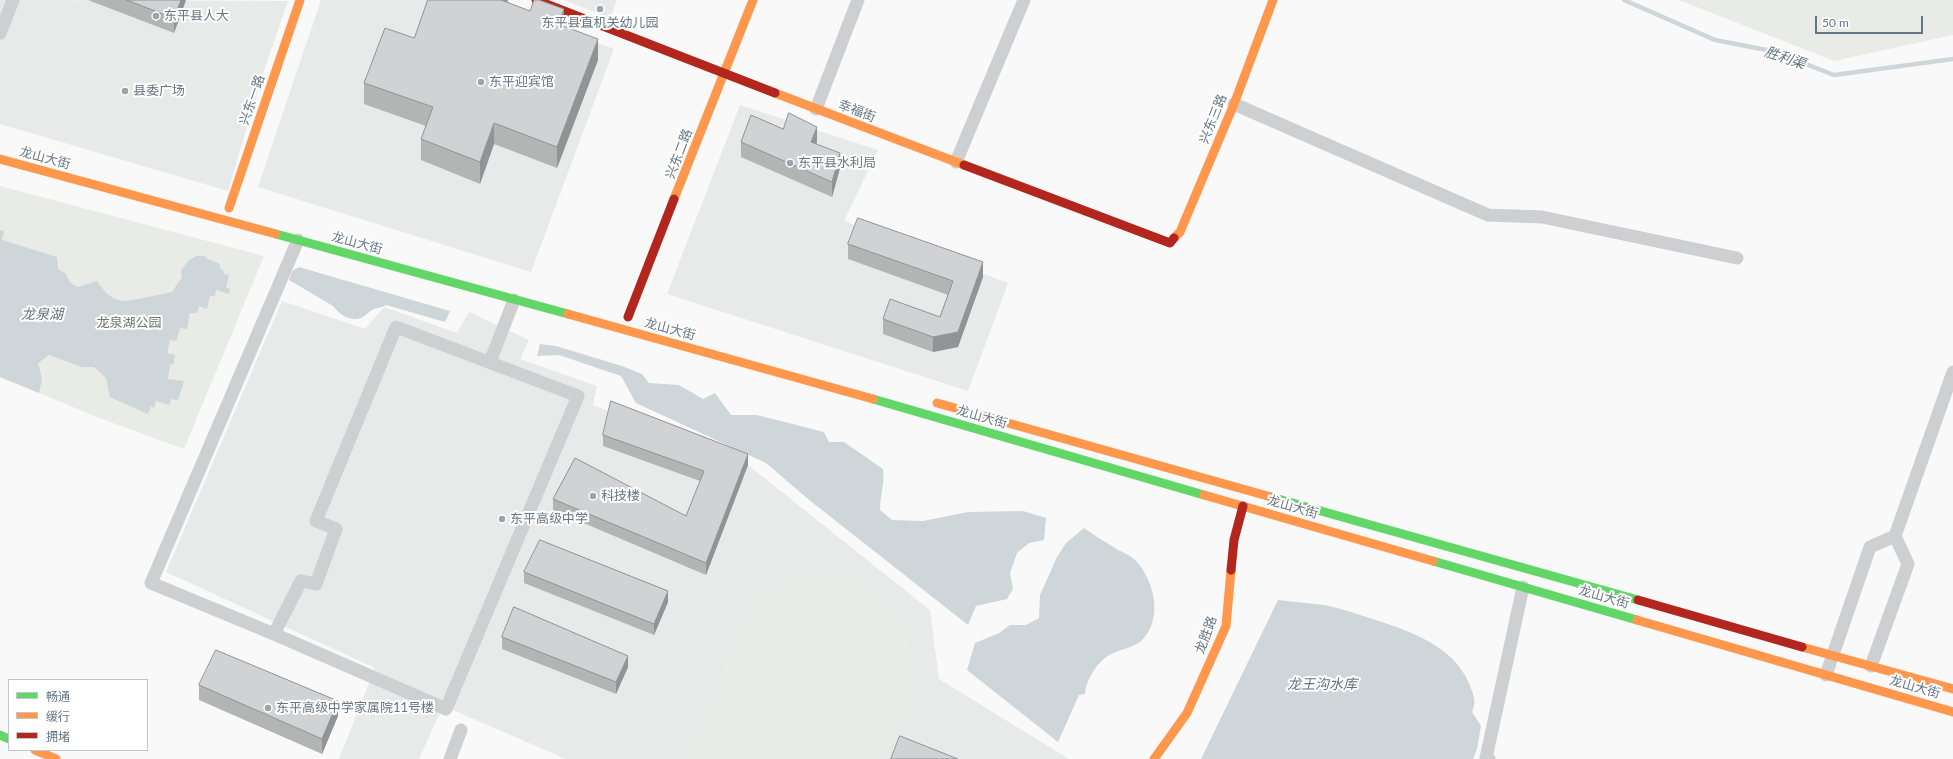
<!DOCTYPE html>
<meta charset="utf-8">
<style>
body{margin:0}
#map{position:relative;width:1953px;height:759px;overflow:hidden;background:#f9f9f9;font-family:Lato,"Noto Sans SC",sans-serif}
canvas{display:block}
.legend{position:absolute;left:8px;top:679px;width:140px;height:72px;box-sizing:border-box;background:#fff;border:1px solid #c1c8cd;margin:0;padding:5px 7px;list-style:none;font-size:12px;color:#657683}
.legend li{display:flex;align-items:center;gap:8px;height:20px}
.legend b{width:20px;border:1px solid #c1c8cd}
.scale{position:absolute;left:1815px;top:16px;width:108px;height:18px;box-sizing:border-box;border:2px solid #657683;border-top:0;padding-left:5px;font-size:12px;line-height:14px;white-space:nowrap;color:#657683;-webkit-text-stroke:3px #fff;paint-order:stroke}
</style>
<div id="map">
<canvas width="1953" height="759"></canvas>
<ul class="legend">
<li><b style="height:5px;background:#63d668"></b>畅通</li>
<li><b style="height:5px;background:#ff974d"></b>缓行</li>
<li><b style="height:5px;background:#b3261e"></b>拥堵</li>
</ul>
<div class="scale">50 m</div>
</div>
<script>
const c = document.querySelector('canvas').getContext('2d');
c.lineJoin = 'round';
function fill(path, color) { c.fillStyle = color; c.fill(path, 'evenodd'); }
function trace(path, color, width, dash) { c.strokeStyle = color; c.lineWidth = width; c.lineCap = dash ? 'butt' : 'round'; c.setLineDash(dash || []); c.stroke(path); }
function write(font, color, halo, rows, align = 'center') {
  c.font = font + ' Lato,"Noto Sans SC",sans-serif'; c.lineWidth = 4; c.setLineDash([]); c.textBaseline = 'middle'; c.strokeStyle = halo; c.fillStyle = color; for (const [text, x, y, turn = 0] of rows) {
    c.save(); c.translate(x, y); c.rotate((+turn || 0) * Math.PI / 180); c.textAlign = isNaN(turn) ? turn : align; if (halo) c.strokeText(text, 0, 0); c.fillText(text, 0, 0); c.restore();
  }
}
fill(new Path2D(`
 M0,0L288,1L262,76L228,191L0,124Z
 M321,0H484L614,49L531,272L258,187Z
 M564,0H617L610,18Z
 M740,105L878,150L844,221L1008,283L968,391L667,294Z
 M282,301L365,329L384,307L457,333L469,312L529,340L520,359L597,386L593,405L748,465L930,610L939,679L1069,759H566L455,711L444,704L419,759H339L375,668L166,572Z`), '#e8e9e9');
fill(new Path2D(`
 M1679,0H1953V35L1834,61Z
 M0,186L264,256L184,449L102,419L0,377Z
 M812,574C821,575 831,574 840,576C884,586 919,628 913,675C910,698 893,736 884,759H692L735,641L746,616L763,596L786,581Z`), '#e8ebe6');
fill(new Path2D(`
 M0,230L4,231L2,240L57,257L58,269L66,274L70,283L78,287L97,281C114,306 122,302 148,297C156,295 164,294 172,292L182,277L181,270L189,260L197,256H205L208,259L220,264V269H223L224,274L229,275L226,287L230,289L229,294L216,290L215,296H210L207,309L199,306L197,313H190L187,329L180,328L176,341L170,340L167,353L175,355L173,365L170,364L168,379L184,381L178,400L171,399L170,405L156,401L154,408L151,406L148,414L110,397L106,378L94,367H82L49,355L38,363L42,379L39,393L0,377Z
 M299,267L450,311L445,322L386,305C382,308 379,307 374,309C369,311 366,316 361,318C350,322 339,314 333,306L289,280L292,271Z
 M540,344L556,346L622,366L642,374L649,383L679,385L703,399L715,393L731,415H757L824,432L829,442H844L883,469C885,482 880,496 880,510L892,520L923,521L968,512L1023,511L1046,518L1044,540L1029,543L1017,553L1010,573L1013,589L1007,599L976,606L968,625L808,499L766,463L636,403L621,376L559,355L537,356Z
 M1084,528C1094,535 1105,542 1115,548C1121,552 1131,555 1136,561C1154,580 1163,618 1143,639C1136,647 1125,648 1116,652C1100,657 1086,678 1085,694L1079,695L1058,742L967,670L975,643L999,633L1010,625H1026L1039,618L1040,595L1057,557L1066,543Z
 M1278,600C1293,602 1309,603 1324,605C1341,608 1359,615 1376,620C1412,632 1453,646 1469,683C1473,694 1477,701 1472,712L1481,726L1477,749L1473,759H1201Z`), '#ced6d9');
trace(new Path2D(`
 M1624,0L1715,40L1772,51L1834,75L1953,59`), '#ced6d9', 4.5);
trace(new Path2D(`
 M0,33L13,0
 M1234,104L1488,215L1542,217L1737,258
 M816,109L858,0
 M956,162L1024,0
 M490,362L514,300
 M274,634L301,581L316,584L336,529L316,521L396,327L578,396L446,709L274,634L151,583L298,240
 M1871,666L1908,564L1895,536L1953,372
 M1826,675L1870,547L1895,536
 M450,759L461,730
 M1489,759L1486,758L1523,587`), '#cecfd0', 13);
trace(new Path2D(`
 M276,234L568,314
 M873,399L1204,495
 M1271,497L1638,600
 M1433,561L1637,620
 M0,735L9,739`), '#63d668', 9);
trace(new Path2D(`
 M775,93L964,165
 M0,159L276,234
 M674,199L753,0
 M229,208L300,0
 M1174,238L1180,232L1234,104L1273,0
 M568,314L873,399
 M937,403L1271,497
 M1204,495L1433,561
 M1637,620L1953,712
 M1802,647L1953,689
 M35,750L56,759
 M1154,759L1187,713L1226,626L1231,570`), '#ff974d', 9);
trace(new Path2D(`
 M536,0L775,93
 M964,165L1170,243L1174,238
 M628,317L674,199
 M1231,570L1234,540L1243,506
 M1638,600L1802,647`), '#b3261e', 9);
fill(new Path2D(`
 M88,0H186L174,33Z
 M428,0H508L507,2L564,26L598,60L557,168L494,144L480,184L421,160V139L426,126L364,104V83L414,38Z
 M783,129L817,142L816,144L840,168L832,197L741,157V142Z
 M848,244L983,277L958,347L933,352L883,334V319L940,317L948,295L848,259Z
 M603,435L748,465L706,575L553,510V499L686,516L700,481L603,446Z
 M524,572L668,602L654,635L524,583Z
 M502,637L628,667L616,694L502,649Z
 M199,685L338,716L322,754L199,700Z`), '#b3b5b5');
fill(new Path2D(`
 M181,0H186L174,33V18Z
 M500,0H508L500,21Z
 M564,9V31L558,24Z
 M598,39V60L557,168V147Z
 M494,123V144L480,184V162Z
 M817,127V142L811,157V142Z
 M840,153V168L832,197V182Z
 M983,262V277L958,347L933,352V337Z
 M748,454V465L706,575V563Z
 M668,591V602L654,635V624Z
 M628,656V667L616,694V682Z
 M338,701V716L322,754V739Z`), '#929394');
const building = new Path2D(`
 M127,0H181L174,18Z
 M428,0H501L530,11L534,0H539L564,9L558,24L598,39L557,147L494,123L480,162L421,139L433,107L364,83L385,28L414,38Z
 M789,113L817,127L811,142L840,153L832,182L741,142L751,115L783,129Z
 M858,218L983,262L958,332L933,337L883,319L890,299L940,317L953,281L848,244Z
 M611,401L748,454L706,563L553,499L575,458L686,516L704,471L603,435Z
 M540,540L668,591L654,624L524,572Z
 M514,607L628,656L616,682L502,637Z
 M216,650L338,701L322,739L199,685Z
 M900,736L958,759H891Z`);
fill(building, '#d0d2d3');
trace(building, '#929394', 1);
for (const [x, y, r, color] of [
 [600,9,4,"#99a4ac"],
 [156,16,4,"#99a4ac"],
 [481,82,4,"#99a4ac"],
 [125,91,4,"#99a4ac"],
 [790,163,4,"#99a4ac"],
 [593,496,4,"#99a4ac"],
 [502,519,4,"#99a4ac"],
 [268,708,4,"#99a4ac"]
]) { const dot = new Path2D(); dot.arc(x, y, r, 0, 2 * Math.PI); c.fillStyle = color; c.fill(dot); trace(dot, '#fff', 1.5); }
write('13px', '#657683', '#fff', [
 ["东平县人大",164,16],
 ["东平县直机关幼儿园",600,23,"center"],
 ["东平迎宾馆",489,82],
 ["县委广场",133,91],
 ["东平县水利局",798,163],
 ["科技楼",601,496],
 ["东平高级中学",510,519],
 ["东平高级中学家属院11号楼",276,708]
], 'left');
write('13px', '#657683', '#fff', [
 ["兴东一路",252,100,-71],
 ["幸福街",857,111,21],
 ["兴东三路",1213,119,-68],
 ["兴东二路",679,154,-69],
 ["龙山大街",45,158,15],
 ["龙山大街",357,243,15],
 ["龙山大街",670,329,15],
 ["龙山大街",982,417,16],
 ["龙山大街",1293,507,16],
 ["龙山大街",1604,597,16],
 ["龙胜路",1206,635,-70],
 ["龙山大街",1915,687,16]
]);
write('13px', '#687a64', '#fff', [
 ["龙泉湖公园",129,323]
]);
write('italic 14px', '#60757c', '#fff', [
 ["胜利渠",1785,58,19],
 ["龙泉湖",42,314],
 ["龙王沟水库",1322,684]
]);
</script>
